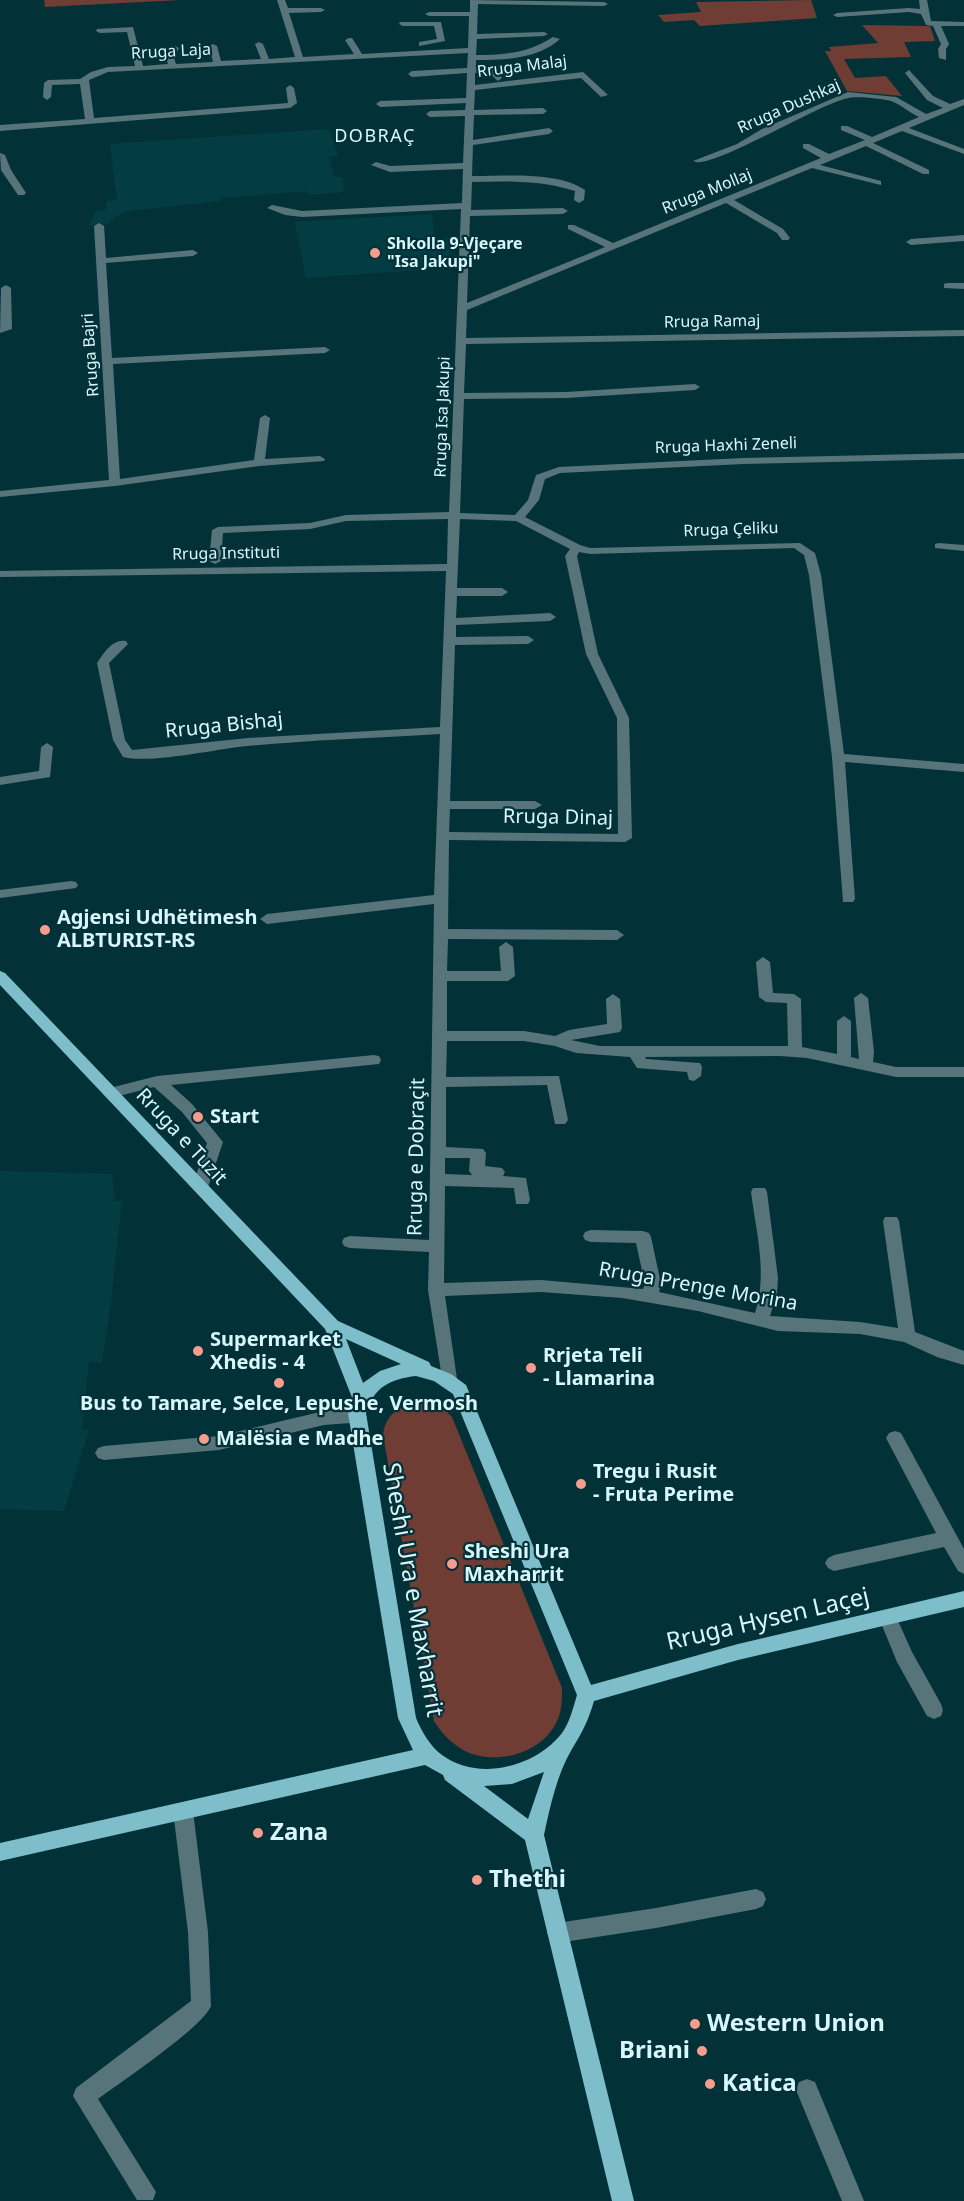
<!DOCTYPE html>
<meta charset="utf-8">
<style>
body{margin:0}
canvas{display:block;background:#023138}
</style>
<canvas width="964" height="2201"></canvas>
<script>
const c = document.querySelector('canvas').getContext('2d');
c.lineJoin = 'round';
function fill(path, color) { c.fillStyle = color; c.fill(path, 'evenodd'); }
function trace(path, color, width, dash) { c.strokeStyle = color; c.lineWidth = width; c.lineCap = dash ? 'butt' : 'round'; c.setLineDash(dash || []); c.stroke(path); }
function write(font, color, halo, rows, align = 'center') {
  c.font = font + ' "Noto Sans",sans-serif'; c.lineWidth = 4.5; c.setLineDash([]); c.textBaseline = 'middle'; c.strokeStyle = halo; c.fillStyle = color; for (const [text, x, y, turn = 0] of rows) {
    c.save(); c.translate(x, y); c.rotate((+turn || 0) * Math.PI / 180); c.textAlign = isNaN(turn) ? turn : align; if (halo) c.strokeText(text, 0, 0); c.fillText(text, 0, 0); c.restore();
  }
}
fill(new Path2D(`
 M329,129L338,156L329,157L334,177H342L344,192L308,195L307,191L221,198V201L128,211L116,216L109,224L89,226L95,212L106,210V201L117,200L110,144Z
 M432,214L434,238H449V268L306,278L295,222Z
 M0,1171L112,1174L115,1201H122L111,1302L102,1363L89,1362L82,1430H89L64,1511L0,1509Z`), '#043c44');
fill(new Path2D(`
 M44,0H181L45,7Z
 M811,0L817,18L700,26L694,20L664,22L658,15L701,12L696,2Z
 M862,25L930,26L935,41L904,42L911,57L844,59L855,78L886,76L902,96L847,91L825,51H831L829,47L878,43Z
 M421,1403L444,1409L452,1417L562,1688C562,1701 562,1713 555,1725C538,1756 489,1767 460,1748C448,1740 441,1732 434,1721L383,1435C386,1413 401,1404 421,1403Z`), '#703d35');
fill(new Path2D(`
 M277,0H285L288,8H321L325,10L321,12L289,13L303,57L354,54L345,40L349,38H352L362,54L468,48L469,16H429L425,14L429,12H470V0L604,2L608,4L604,6L478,4L477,34L544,32L548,34L544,36L477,39L476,55C504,55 529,53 553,37L560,39C538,59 504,60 476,60V68L496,70L502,78L498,81L490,74L475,73V85L583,72L608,95L601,97L581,78L475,90L474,110L543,108L547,111L543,114L474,115L473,140L549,128L553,131L549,134L473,145L472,176C503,176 559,171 585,190L584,200L579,203L574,200L575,191C541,180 507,181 472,182L471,210L563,208L568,211L563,214L470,216L467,303L605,247L568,229V225H574L613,243L821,158L803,148V144H809L829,154L865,140L841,130V126H847L872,137L919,117C910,113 900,104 891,101C883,99 857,96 849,98C821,102 709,172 693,161L737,144L762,129L848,92L896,97L926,114L943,108L927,100L905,73L909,70L933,96L950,104L964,99V105L909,128L964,149V154L902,131L873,143L929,170V174H923L866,146L820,165L881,181V185L812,168L734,200L783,229L790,238L788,240H782L777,233L726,203L467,310L466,338L964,330V336L466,344L464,393L566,392L695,384L700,387L695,390L566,398L464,399L460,513L515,515L528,500L536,475L559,467L743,458L964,453V459L743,464L560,473L545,479L539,500L525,517L580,545L590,548L800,543L815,553L821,575L844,754L964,764V772L845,762L855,899L853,902H843L832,757L809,575L804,555L794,548L590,554L579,552L577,556L598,654L629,718L632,838L625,842L449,840L448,929L617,930L624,935L617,940L448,939L447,971H501L499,947L506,942L513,947L515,976L508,981H447V1031H524L555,1036L569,1030L607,1024L606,999L613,994L620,999L622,1028L620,1032L571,1040L600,1046H788L787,1003L766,1002L759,997L756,962L763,957L770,962L773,993L794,994L801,999L802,1047L837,1054V1021L844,1016L851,1021V1057L859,1059L854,998L861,993L868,998L874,1052L873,1062L896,1067H964V1077H896L807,1058L780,1056L645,1057L646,1059L700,1063L702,1067L701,1076L694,1081L689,1080L687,1072L637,1068L630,1057L576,1053L555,1046L524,1041H447L446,1077L559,1076L568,1120L565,1124H555L547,1085L446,1087V1147L483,1149L486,1153L485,1166L502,1168L505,1172L503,1176L526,1178L530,1200L528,1204H516L514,1188L445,1186L444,1283L541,1280L643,1289L645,1284L636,1243L591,1242L585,1240L583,1236L585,1232L591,1230L643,1231L649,1233L651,1237L661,1284L659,1292L755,1313C768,1274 756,1232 751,1192L753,1188H765L767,1192L778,1278L777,1294L770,1316L860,1322L898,1328L883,1221L885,1217H897L899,1221L915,1332L964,1351V1365L937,1357L904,1342L860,1334L778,1331L698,1311L622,1298L541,1292L445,1296L457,1379L455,1384L449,1386L443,1384L428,1290L429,1252L350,1248L344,1246L342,1242L344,1238L350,1236L429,1240L434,904L267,924L260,919L267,914L434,895L440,734C375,738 311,740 247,746C216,749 151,764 123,757L113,740L97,663C104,653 112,639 126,641L128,644L109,663L125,740L132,750L248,738L440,727L446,571L0,577V571L447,564L448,519L346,521L310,529L223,533L221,561L215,564L209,561L212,530L218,527L310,523L346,515L449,512L461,209L302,217L285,215L267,208L272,205L302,211L462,203L463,169L390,172L371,165L376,162L390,166L463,163L465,116L430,117L426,114L430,111L465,110L466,103L380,107L376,104L380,101L466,98L467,73L412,77L408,74L412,71L467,68L468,53L108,72L89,80L94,118L288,103L286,88L290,85L294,88L297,103L290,108L0,131V125L85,119L80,84L52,85L51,97L47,100L43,97L44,83L48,80L80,79L91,72L108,67L135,66L127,32L100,33L96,31L97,29L133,27L143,66L168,64L166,58L172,46H175L179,48L174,58L176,64L213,62L209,46L213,44L217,46L221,61L261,59L255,44L259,42L263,44L269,59L295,57ZM460,519L516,521L570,549L565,556L586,654L617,718L618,834L449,832L450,809H535L542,805L535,801H450L455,645L528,644L534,640L528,636L456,637V625L550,621L556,617L550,613L456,618L457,596H502L508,592L502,588H457ZM445,1158H470L469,1171L472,1175L445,1174Z
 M919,0H927L931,21L964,22V26H941L949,44L946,49V60L939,58L938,49L941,44L933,26L926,25L921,14L909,12L837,17L833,15L837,13L909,8L920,9Z
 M400,22H441L445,41L419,46V42L437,39L434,26H403L399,24Z
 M0,153L5,155L11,170L26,193L24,195H18L1,170Z
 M99,223L104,226L106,258L193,250L198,253L193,256L106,263L112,358L325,347L330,350L325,353L113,364L120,479L254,460L260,418L265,415L270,418L265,459L320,456L325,459L324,461L259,466L115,486L0,497V491L109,480L94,226Z
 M964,235V241L911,245L906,242L911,239Z
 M947,283H964V289L944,288V284Z
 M6,285L11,288L12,329L0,333L1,288Z
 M939,543L964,545V551L935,548V544Z
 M47,743L53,747L50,777L0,785V777L39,771L41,747Z
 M71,881L76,882L78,885L76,888L0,898V890Z
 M374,1055L379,1056L381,1060L379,1064L171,1085L192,1104L223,1142L208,1187L205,1191H195L192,1187L207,1143L182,1112L154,1087L111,1098L106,1097L104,1093L106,1089L157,1076Z
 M358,1410L364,1412L367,1417L364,1422L324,1425L219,1450L104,1460L98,1458L95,1453L98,1448L104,1446L219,1436L324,1411Z
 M895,1431L901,1433L964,1549V1574L958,1571L944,1547L834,1571L828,1568L825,1563L828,1558L834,1555L936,1533L886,1438L889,1433Z
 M888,1610L894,1612L912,1652L941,1704L943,1710L941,1716L934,1719L927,1716L897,1662L879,1618L882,1612Z
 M183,1802L190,1805L193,1811L208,1932L211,2006C203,2027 121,2082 98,2099L156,2192L153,2200H137L73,2096L76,2088L191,2001L188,1932L173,1811L176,1805Z
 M756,1889L763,1892L766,1899L763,1906L756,1909L656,1928L557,1943L550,1940L547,1933L550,1926L557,1923L656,1908Z
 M807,2079L815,2082L864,2201H842L796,2090L799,2082Z`), '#56747a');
fill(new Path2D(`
 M0,971L5,973L338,1321L429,1362L431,1366L451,1374L466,1385L591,1685L738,1644L964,1591V1607L738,1660L594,1701C589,1719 582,1733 572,1749C557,1774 550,1807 544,1835L634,2201H612L525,1840L445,1780L443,1775L425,1765L0,1861V1843L413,1750L398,1718L348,1413L353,1400L325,1329L0,985ZM346,1339L401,1364L380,1371L363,1383ZM416,1376L434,1381L453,1394L577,1695C573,1708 570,1722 562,1733C536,1767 478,1782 442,1755C430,1746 422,1732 416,1718L366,1413C374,1387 390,1379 416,1376ZM544,1772L528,1819L484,1786L512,1784Z`), '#7dbeca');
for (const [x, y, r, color] of [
 [375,253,6,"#f59d8d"],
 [45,930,6,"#f59d8d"],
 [198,1117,6,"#f59d8d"],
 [198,1351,6,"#f59d8d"],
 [531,1368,6,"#f59d8d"],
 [279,1383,6,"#f59d8d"],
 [204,1439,6,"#f59d8d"],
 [581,1484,6,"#f59d8d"],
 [452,1564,6,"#f59d8d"],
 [258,1833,6,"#f59d8d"],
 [477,1880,6,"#f59d8d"],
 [695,2024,6,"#f59d8d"],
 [702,2051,6,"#f59d8d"],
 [710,2084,6,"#f59d8d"]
]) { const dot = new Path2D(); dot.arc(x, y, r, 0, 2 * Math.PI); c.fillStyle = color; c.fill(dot); trace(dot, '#023138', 2); }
write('16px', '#d8f6fc', '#023138', [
 ["Rruga Laja",171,52,-3],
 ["Rruga Malaj",522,67,-7],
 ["Rruga Dushkaj",789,107,-24],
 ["Rruga Mollaj",707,192,-22],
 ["Rruga Ramaj",712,322,-1],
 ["Rruga Bajri",91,355,-94],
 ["Rruga Isa Jakupi",443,417,-88],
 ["Rruga Haxhi Zeneli",726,446,-2],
 ["Rruga Çeliku",731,530,-2],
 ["Rruga Instituti",226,554,-1]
]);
write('bold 16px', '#d8f6fc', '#023138', [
 ["Shkolla 9-Vjeçare",387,244],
 ["\"Isa Jakupi\"",387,262]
], 'left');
c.letterSpacing = '1.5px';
write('18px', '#d8f6fc', '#023138', [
 ["DOBRAÇ",375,137]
]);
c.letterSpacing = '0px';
write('20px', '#d8f6fc', '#023138', [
 ["Rruga Bishaj",224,726,-6],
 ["Rruga Dinaj",558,818,1],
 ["Rruga e Tuzit",181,1137,47],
 ["Rruga e Dobraçit",417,1157,-89],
 ["Rruga Prenge Morina",698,1287,10]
]);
write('bold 20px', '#d8f6fc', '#023138', [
 ["Agjensi Udhëtimesh",57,918],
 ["ALBTURIST-RS",57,941],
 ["Start",210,1117],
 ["Supermarket",210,1340],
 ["Xhedis - 4",210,1363],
 ["Rrjeta Teli",543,1356],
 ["- Llamarina",543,1379],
 ["Bus to Tamare, Selce, Lepushe, Vermosh",279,1404,"center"],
 ["Malësia e Madhe",216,1439],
 ["Tregu i Rusit",593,1472],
 ["- Fruta Perime",593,1495],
 ["Sheshi Ura",464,1552],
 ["Maxharrit",464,1575]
], 'left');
write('24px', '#d8f6fc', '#023138', [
 ["Sheshi Ura e Maxharrit",412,1590,80],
 ["Rruga Hysen Laçej",768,1620,-13]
]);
write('bold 24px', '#d8f6fc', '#023138', [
 ["Zana",270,1833],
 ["Thethi",489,1880],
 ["Western Union",707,2024],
 ["Briani",690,2051,"right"],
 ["Katica",722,2084]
], 'left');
</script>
